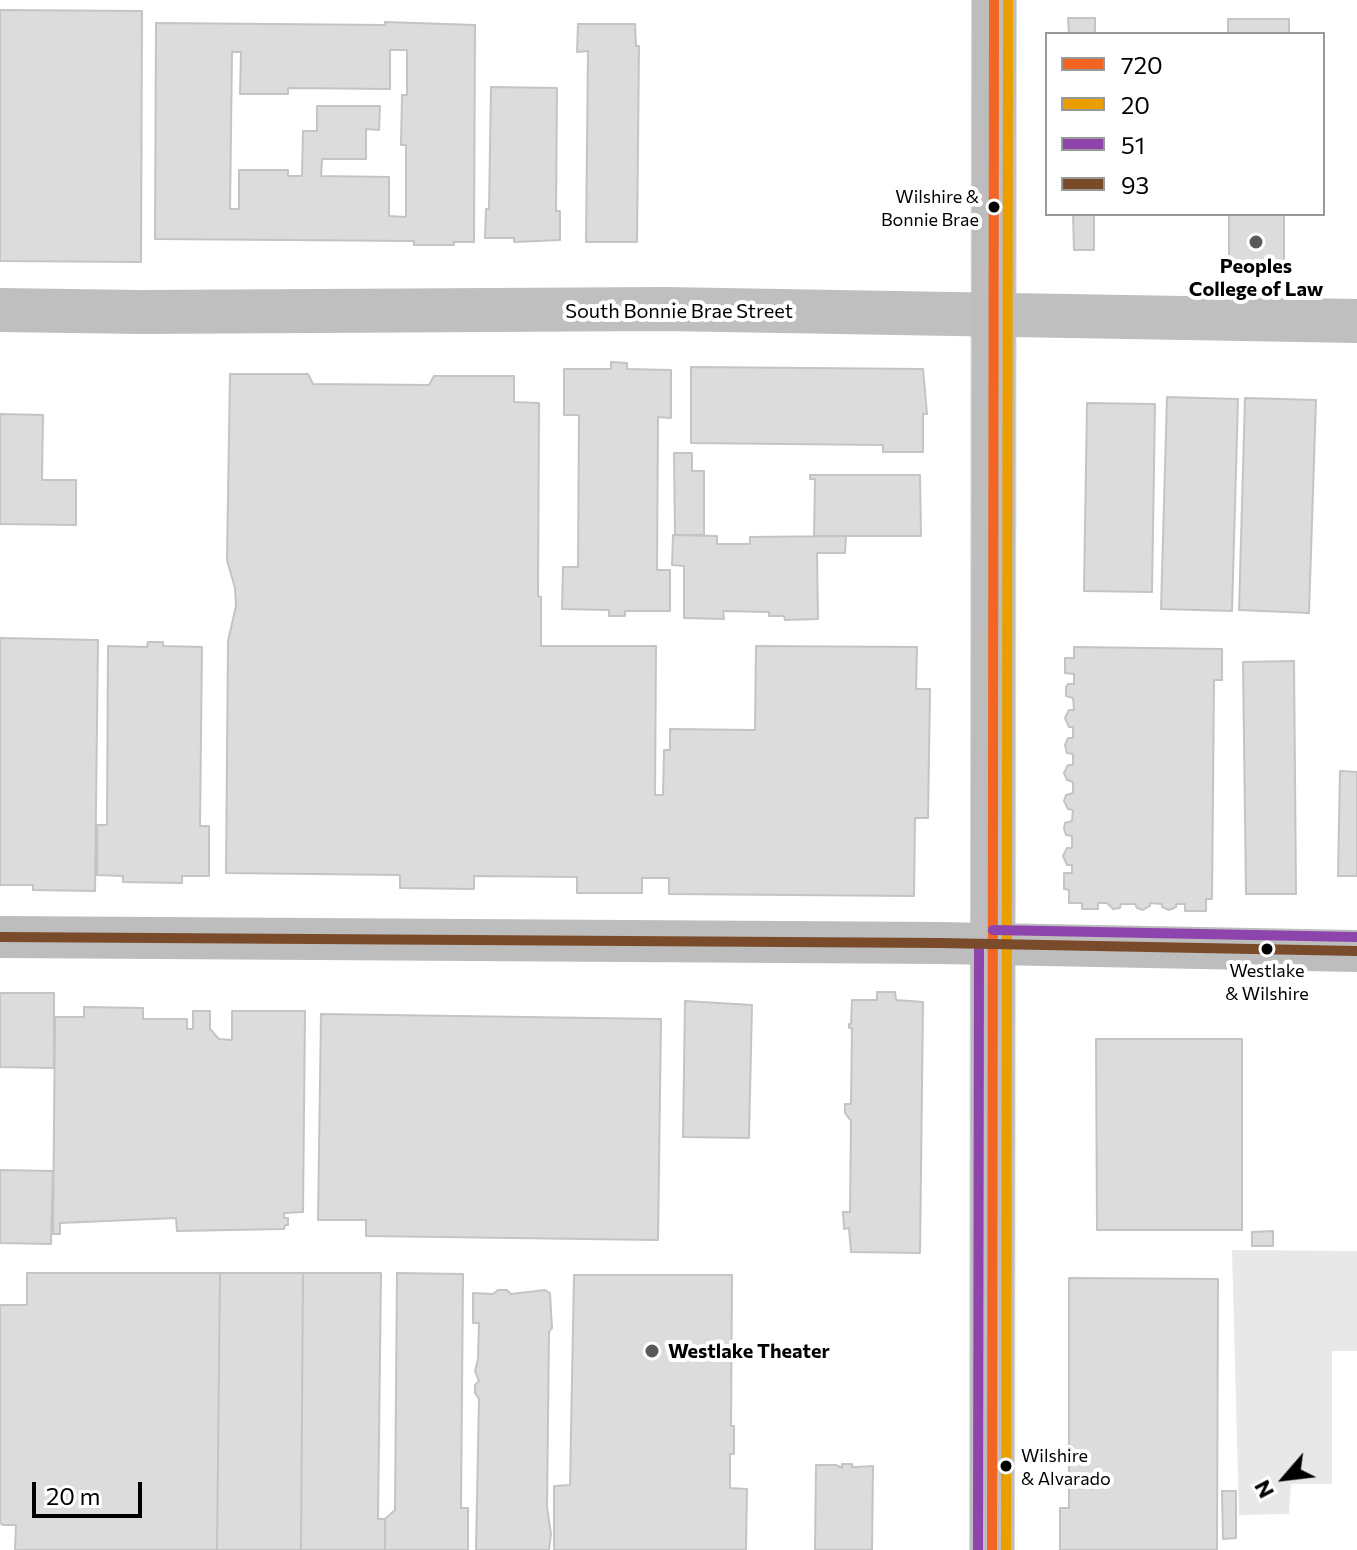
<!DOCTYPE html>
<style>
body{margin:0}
#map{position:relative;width:1357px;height:1550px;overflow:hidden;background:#fff;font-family:Commissioner,sans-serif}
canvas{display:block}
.legend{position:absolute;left:1045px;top:32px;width:280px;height:184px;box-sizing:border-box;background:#fff;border:2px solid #999;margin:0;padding:10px 14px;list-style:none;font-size:24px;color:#000}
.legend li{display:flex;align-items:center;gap:16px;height:40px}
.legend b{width:40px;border:2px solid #999}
.north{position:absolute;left:1245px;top:1438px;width:80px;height:80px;-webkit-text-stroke:6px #fff;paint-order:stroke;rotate:242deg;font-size:22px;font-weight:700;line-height:32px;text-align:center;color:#000}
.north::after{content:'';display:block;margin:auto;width:28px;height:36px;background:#000;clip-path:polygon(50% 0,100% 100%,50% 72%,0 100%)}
.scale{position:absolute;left:32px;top:1482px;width:110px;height:36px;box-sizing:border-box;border:4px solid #000;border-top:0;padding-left:10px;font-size:24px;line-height:28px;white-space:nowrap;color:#000;-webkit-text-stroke:6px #fff;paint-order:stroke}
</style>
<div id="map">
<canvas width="1357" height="1550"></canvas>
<ul class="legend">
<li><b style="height:10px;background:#f26522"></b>720</li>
<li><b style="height:10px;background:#eb9e00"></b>20</li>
<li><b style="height:10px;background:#8e44ad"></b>51</li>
<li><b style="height:10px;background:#7a4b2a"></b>93</li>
</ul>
<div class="north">N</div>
<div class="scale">20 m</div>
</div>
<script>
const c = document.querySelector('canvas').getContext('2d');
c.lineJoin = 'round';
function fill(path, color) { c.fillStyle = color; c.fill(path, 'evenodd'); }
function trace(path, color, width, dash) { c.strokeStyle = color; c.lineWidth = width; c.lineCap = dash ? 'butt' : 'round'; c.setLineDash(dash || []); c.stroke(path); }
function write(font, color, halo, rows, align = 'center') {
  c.font = font + ' Commissioner,sans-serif'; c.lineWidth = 8; c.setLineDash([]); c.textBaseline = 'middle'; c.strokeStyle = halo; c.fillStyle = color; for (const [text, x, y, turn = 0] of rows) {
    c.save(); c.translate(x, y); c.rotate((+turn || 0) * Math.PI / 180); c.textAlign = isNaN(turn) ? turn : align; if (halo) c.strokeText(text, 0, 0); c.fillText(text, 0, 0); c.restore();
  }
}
fill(new Path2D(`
 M1232,1250L1357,1251V1351H1332V1484H1291L1289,1514L1239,1515Z`), '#e8e8e8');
const building = new Path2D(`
 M0,10L142,11L141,262L0,261Z
 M1068,18H1095V34H1069Z
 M1228,19H1289V34H1228Z
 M385,22L475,25L474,242H454V245H414V241L155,239L156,23L385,25ZM390,50H407V95H402L401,145H406V217L389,216V177L321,176L322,159H366V129L379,130L380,106H317V131H303L302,176H288V170H239V209H230L232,52H241L240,94H288V88L390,89Z
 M578,24H635L636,46H639L637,242H586L588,51L577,52Z
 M491,87L557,88L556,211H560V240L514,242V238H485L486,209H489Z
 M1073,214H1094V250H1074Z
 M1229,214H1284V270H1229Z
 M611,362L627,363V369L671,370V418L658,417L657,570H670V611H625V616H609V610L562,609L563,567H578L579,415H564V369H611Z
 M691,367L923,369L927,414H923V452H883V445L691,443Z
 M230,374H308L313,384L429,385L434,376H514V402L539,403L538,596L541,597V646H656L655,795H663L664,750H670V729L755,730L756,646L917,647L916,689H930L928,818H915L914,896L669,894V878H642V893H577V877L474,876V889L400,888V875L226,873L228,641L236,606L235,588L227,560Z
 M1167,397L1238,399L1232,611L1161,609Z
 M1245,398L1316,400L1309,613L1239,610Z
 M1087,403L1155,404L1152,592L1084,591Z
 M0,414L43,415L42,480H76V525L0,524Z
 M674,453H692V471H704V535H675Z
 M810,475H920L921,536H814L815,479H810Z
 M673,535L717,536V544H750V537L846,536L845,553H817L818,619L785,620L784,616H769V612L723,611L724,619L684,618V566L672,565Z
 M0,638L98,640L95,891L33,890V885H0Z
 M148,642H163V646L202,647L200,826H209V876H182V883L123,882V876L97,875V825H107L108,646L147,647Z
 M1074,647L1222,649V680H1214L1212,899H1206V911H1185V904H1176V907L1169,910L1162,907V904L1150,903V906L1143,910L1137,908L1135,904H1121L1120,908L1113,909L1107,903H1098V909H1082V903H1069V890L1064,889V873H1072V865H1067L1063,856L1067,848H1072V836L1066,835L1064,829L1065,823L1072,821L1073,810L1068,809L1064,801L1066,795L1073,793V782L1067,780L1064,773L1068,765H1073V754L1067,753L1065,745L1068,738H1073V727H1069L1065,718L1069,710H1074L1073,698L1066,696V687L1068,684H1074V674L1065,673V658H1074Z
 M1294,661L1296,894H1246L1243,662Z
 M1340,771L1357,772V876H1338Z
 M877,992H895L896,1000L923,1002L920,1253L851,1252L849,1228L844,1229L843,1212H850L851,1121L845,1113V1104H851L852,1028H849V1024H851L852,1000H877Z
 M0,993H54V1068L0,1067Z
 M685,1001L752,1005L749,1138L683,1137Z
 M84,1007L143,1008V1019H187V1029H193V1011H210V1029L219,1039L232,1040V1011H305L303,1212L284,1213V1218H288V1225H285L284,1229L177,1231L176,1218L60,1223V1234H53L55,1017H84Z
 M321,1014L661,1019L658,1240L366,1236V1220H318Z
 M1096,1039H1242V1230H1097Z
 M0,1170L53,1171L51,1244L0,1243Z
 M1273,1231V1246H1252V1232Z
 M27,1273H220L217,1550H15L16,1525H3L0,1523V1305H27Z
 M220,1273H303L301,1550H217Z
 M303,1273H381L378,1519H385V1550H301Z
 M397,1273L463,1274L461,1508H468V1550H385V1519L395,1510Z
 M574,1275H732L731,1426H734V1454H730V1488L747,1489L746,1550H554V1486L570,1485Z
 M1069,1278L1218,1279L1217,1550H1060V1508H1069Z
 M498,1290H507L511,1294L545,1290L550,1293L552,1328L549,1332L547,1507L551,1534L549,1550H476L479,1399L475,1393V1385L479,1381L475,1371L478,1359L479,1323H473V1293L493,1294Z
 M842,1464H852V1467H856L873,1466L872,1550H815L816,1465H836L842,1468Z
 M1222,1491H1236V1538L1223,1539Z`);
fill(building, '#dcdcdc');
trace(building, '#c4c4c4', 2);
const primary = new Path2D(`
 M992,1550L994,0`);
trace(primary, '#dbdbdb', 46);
trace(new Path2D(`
 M0,937L940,943L1357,951`), '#bdbdbd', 42);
trace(new Path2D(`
 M0,310L141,312L665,309L1357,321`), '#bfbfbf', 44);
trace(primary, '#bdbdbd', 44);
trace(new Path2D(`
 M992,1550L994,0`), '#f26522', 10);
trace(new Path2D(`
 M1006,1550L1008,0`), '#eb9e00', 10);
trace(new Path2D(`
 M993,930L1357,937
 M978,1550L979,944`), '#8e44ad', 10);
trace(new Path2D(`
 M0,937L940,943L1357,951`), '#7a4b2a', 10);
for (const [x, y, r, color] of [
 [994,207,7,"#000"],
 [1256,242,8,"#595959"],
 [1267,949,7,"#000"],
 [652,1351,8,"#595959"],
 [1006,1466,7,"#000"]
]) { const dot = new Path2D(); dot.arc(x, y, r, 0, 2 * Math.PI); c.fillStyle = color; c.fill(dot); trace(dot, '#fff', 3); }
write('18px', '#000', '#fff', [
 ["Wilshire &",979,197],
 ["Bonnie Brae",979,220],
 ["Westlake",1267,971,"center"],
 ["& Wilshire",1267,994,"center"],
 ["Wilshire",1021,1456,"left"],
 ["& Alvarado",1021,1479,"left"]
], 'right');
write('bold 20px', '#000', '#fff', [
 ["Peoples",1256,266],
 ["College of Law",1256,289],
 ["Westlake Theater",668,1351,"left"]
]);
write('20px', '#000', '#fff', [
 ["South Bonnie Brae Street",679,311]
]);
</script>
